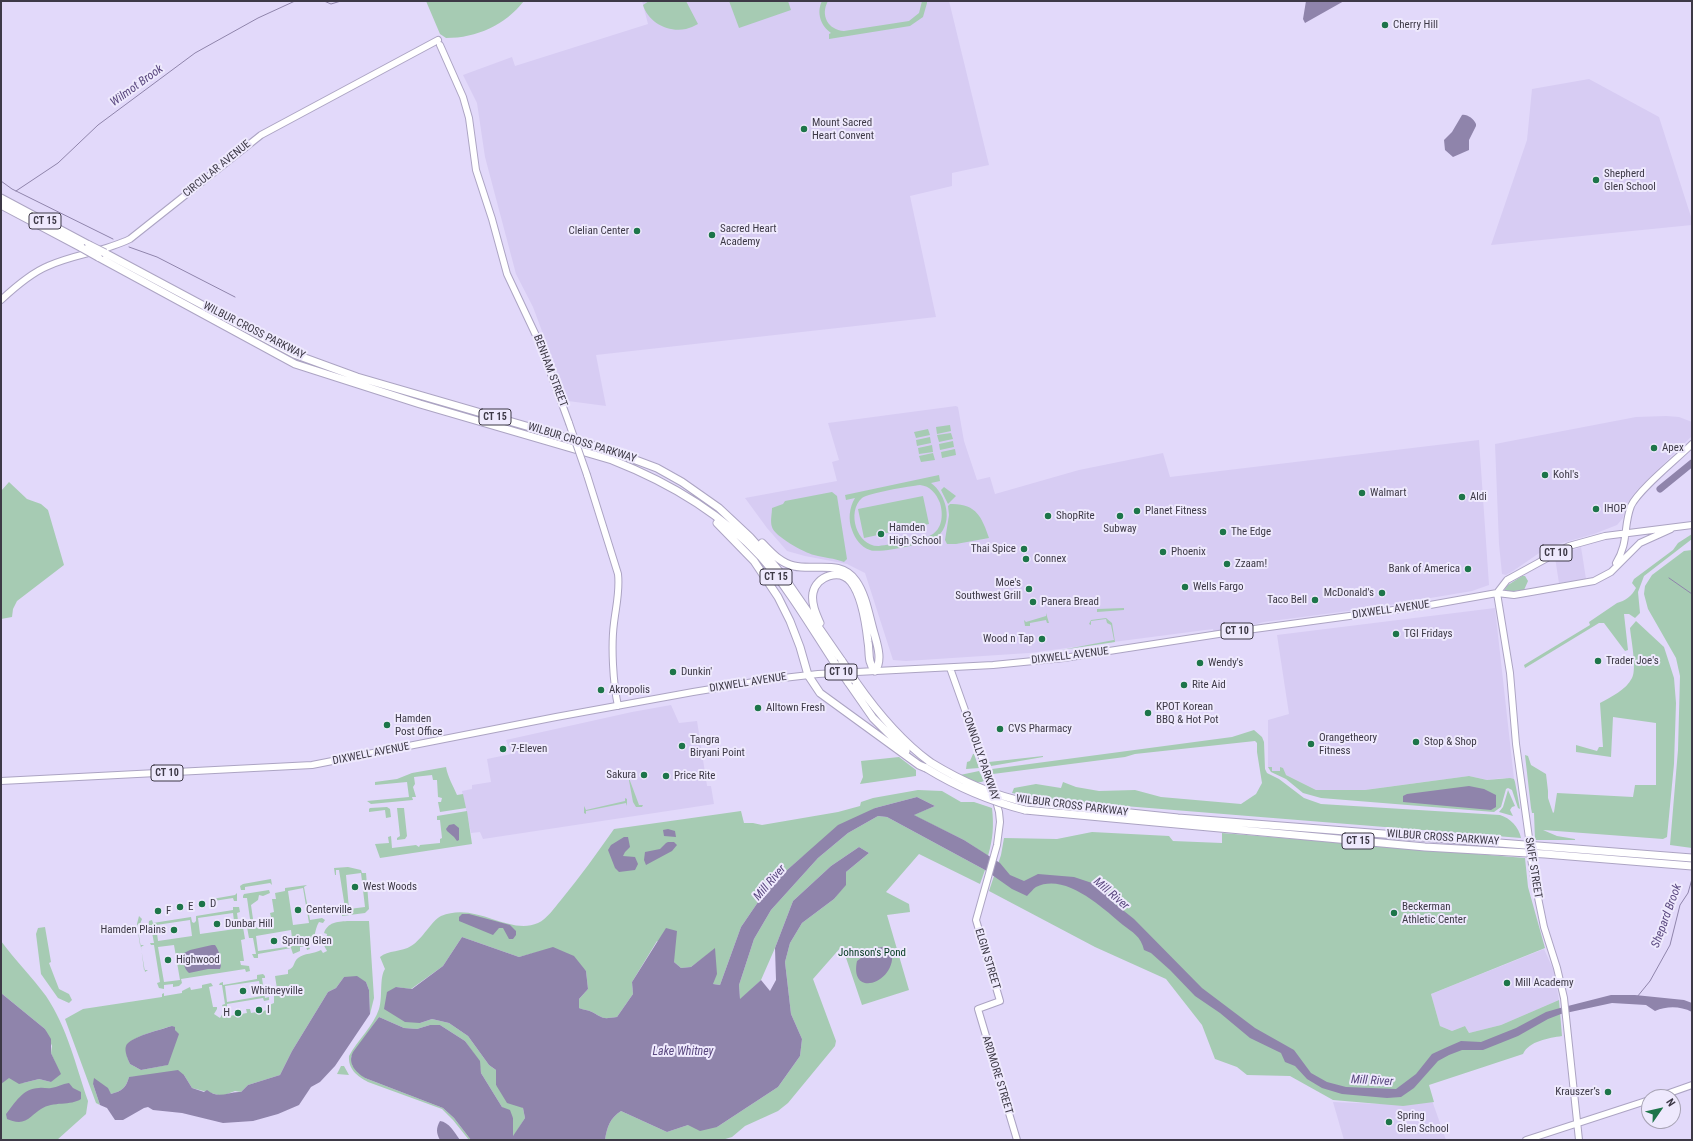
<!DOCTYPE html>
<meta charset="utf-8">
<style>
body{margin:0}
#map{position:relative;width:1693px;height:1141px;overflow:hidden;background:#e2d9fa;font-family:"Roboto Condensed",sans-serif}
canvas{display:block}
.frame{position:absolute;inset:0;border:2px solid #3d3946;pointer-events:none}
.north{position:absolute;left:1641px;top:1089px;width:40px;height:40px;box-sizing:border-box;background:#eee9fd;border:1px solid #a7a3b4;border-radius:50%;rotate:56deg;font-size:11px;font-weight:700;line-height:16px;text-align:center;color:#3d3946}
.north::after{content:'';display:block;margin:auto;width:14px;height:18px;background:#1d7549;clip-path:polygon(50% 0,100% 100%,50% 72%,0 100%)}
</style>
<div id="map">
<canvas width="1693" height="1141"></canvas>
<div class="frame"></div>
<div class="north">N</div>
</div>
<script>
const c = document.querySelector('canvas').getContext('2d');
c.lineJoin = 'round';
function fill(path, color) { c.fillStyle = color; c.fill(path, 'evenodd'); }
function trace(path, color, width, dash) { c.strokeStyle = color; c.lineWidth = width; c.lineCap = dash ? 'butt' : 'round'; c.setLineDash(dash || []); c.stroke(path); }
function write(font, color, halo, rows, align = 'center') {
  c.font = font + ' "Roboto Condensed",sans-serif'; c.lineWidth = 4; c.setLineDash([]); c.textBaseline = 'middle'; c.strokeStyle = halo; c.fillStyle = color; for (const [text, x, y, turn = 0] of rows) {
    c.save(); c.translate(x, y); c.rotate((+turn || 0) * Math.PI / 180); c.textAlign = isNaN(turn) ? turn : align; if (halo) c.strokeText(text, 0, 0); c.fillText(text, 0, 0); c.restore();
  }
}
fill(new Path2D(`
 M642,1H949L989,165L952,173V186L910,196L936,317L596,355L606,406L568,401L533,307L516,274L485,157L477,103L463,75L512,57L515,66L648,24Z
 M1589,79L1659,117L1692,220V225L1491,245L1527,140L1532,89Z
 M956,406L958,407L964,441L977,480L990,477L995,494L1079,470L1163,453L1170,477L1479,440L1489,585L1472,591L1371,608L1264,622L1214,635L1213,629L1029,653L906,661L893,660L865,573L847,564L805,556L787,551L767,528L745,498L837,481L832,462L839,460L828,423Z
 M1666,416L1679,417L1692,422V436L1636,491L1626,505L1623,518L1617,525L1594,534L1548,547L1513,571L1506,575L1502,574L1499,544L1495,444L1636,417Z
 M1581,547L1586,579L1559,583L1555,557Z
 M1495,608L1514,779L1503,778L1487,780L1469,776L1365,790H1316L1286,775L1274,773L1268,767V720L1289,714L1277,635Z
 M671,705L679,723L697,721L707,786H711L714,804L483,839L480,832L471,833L462,791L472,789V785L491,782L487,759L511,754L506,740L632,712Z
 M1544,949L1554,971L1559,1000L1501,1025L1469,1033L1465,1026L1452,1031L1440,1026L1431,994Z
 M1429,1092L1446,1140H1344L1333,1102L1381,1104Z`), '#d7ccf3');
fill(new Path2D(`
 M426,1H524C505,25 477,38 446,38L440,34Z
 M649,1H686L698,24C694,26 690,28 686,29C668,33 648,22 643,5Z
 M729,1H788L791,10L739,28Z
 M822,1H828C820,15 828,30 844,31L909,21L919,13L922,1H927V3L923,17L910,26L829,39V34L831,33C821,26 816,13 822,1Z
 M950,425L951,431L937,434L936,427Z
 M928,429L930,435L916,438L914,432Z
 M951,433L953,439L939,442L937,435Z
 M930,437L931,443L917,446L916,440Z
 M953,441L954,447L940,450L939,444Z
 M932,445L933,452L919,454L918,448Z
 M955,449L956,455L942,458L941,452Z
 M933,453L935,460L921,462L919,456Z
 M939,475L940,481L931,483C946,494 954,522 938,536C930,543 880,554 870,550C861,547 855,539 852,530C848,520 849,508 855,498L846,500L845,495ZM920,485C930,486 936,493 940,503C943,513 943,527 933,534C924,540 891,544 879,546C857,547 846,512 862,498C869,493 910,486 920,485Z
 M9,482L27,499L41,504L48,510L64,565L17,601L13,609L12,617L1,619V491Z
 M944,487L956,496L948,504L941,490Z
 M832,492L837,496L847,559L844,562C834,558 825,558 814,555C805,553 774,536 772,527C770,521 772,514 772,508L783,504L785,501Z
 M923,496L929,524L864,538L858,509Z
 M950,504C976,503 982,517 989,538L956,544H947L945,540L949,515L948,506Z
 M1692,534V539L1644,576L1638,592L1640,613L1635,618L1629,614H1624L1628,650L1625,651L1604,623H1599L1525,668L1524,665L1590,625L1589,622L1617,603C1625,601 1632,596 1636,588L1632,583L1634,579L1673,550L1678,543Z
 M1692,550V848L1670,845L1678,750L1680,676L1676,658L1648,609L1644,594L1645,586L1652,575L1684,551Z
 M1522,576H1525L1528,581L1524,590L1505,592V589L1508,585Z
 M1124,608V610L1097,612V609Z
 M1046,613L1049,623H1047L1046,620L1030,623V626H1025L1024,620L1026,622L1046,616Z
 M1106,618L1112,623L1115,642L1061,650L1114,640L1111,625L1107,623L1106,619L1091,621V625L1089,624L1091,620Z
 M1636,621L1664,647L1674,678L1676,703L1674,764L1667,837L1663,839L1543,830L1557,836L1575,839V840H1535L1534,813H1532L1531,808L1525,755L1528,756L1531,765L1546,774L1548,791V798L1553,813L1554,812L1557,793L1633,797L1635,785H1656V723L1613,717L1611,757L1576,752V745L1597,751L1599,747H1603L1600,703C1611,697 1626,690 1632,678C1637,669 1631,639 1630,628Z
 M1254,730L1262,737L1264,742L1265,769L1267,773L1279,779L1304,798L1321,804L1500,815C1510,818 1519,827 1521,838L1050,800L1012,793L1014,788L1036,784L1061,788L1063,782L1076,787L1099,791L1135,790L1161,797L1241,804L1256,794L1262,783L1257,752V743L1255,741L1135,754L1125,757L993,774L992,769L1232,737Z
 M973,754H974L979,768L966,769L967,762L970,761Z
 M1043,756V757L991,766L989,762Z
 M899,757L916,770V776L860,784L863,777L861,761Z
 M446,767C448,778 453,785 457,795L463,794L466,808L440,812L438,802H441L442,798L438,797L437,780H433L432,775L414,777L415,784L413,787L416,797H412L413,800L371,804L367,801L409,797L407,782L375,785V782L397,779L412,773Z
 M1268,767H1272V771H1280V767L1283,768L1286,775L1316,790H1365L1469,776L1487,780L1510,778L1514,779L1515,782L1520,809L1518,808L1512,790L1508,788L1506,789L1501,807L1494,812L1321,798L1303,793L1286,779L1271,772Z
 M979,771L984,781C976,785 967,778 960,775Z
 M630,773L632,776L629,778L639,805H643L642,807H636L633,802L628,775Z
 M918,790L942,791L961,802H974L992,808C994,826 993,839 988,856L964,840L913,815L935,806L917,797L875,808L802,857L769,886L741,927L720,985L713,984L715,949L691,967L681,968L674,962V952L657,941L632,982L633,994L617,1017C602,1019 605,1019 592,1012C588,1010 584,1010 579,1008V999L588,989L586,971L553,948L519,957L462,937L443,966L411,989L396,987L420,1023L432,1019L449,1023L468,1036L489,1065L496,1070V1085L523,1108L525,1118L513,1137V1118L502,1107L481,1073L479,1061L465,1041L440,1025H430L417,1029L404,1028L379,1017L351,1057L352,1065L365,1078L443,1108L454,1118L471,1140H469L453,1120L442,1109L368,1082C357,1076 348,1069 349,1056C357,1041 374,1025 379,1009C383,997 379,978 385,969L380,957C388,950 402,952 411,946C422,940 432,920 441,916C476,901 509,936 538,923C547,919 555,907 561,900C580,877 597,853 614,829L741,811L744,823H753L762,825L838,812L860,806L861,802L873,798Z
 M1508,790L1515,806L1512,807L1510,810L1513,816L1499,812L1503,807Z
 M625,798L627,799V806L626,803L586,811V814L584,813V806L586,810L625,801Z
 M387,807L390,809L391,817L386,818L385,810L369,812V809L370,808Z
 M397,808H404L407,836L405,839L397,840V838L400,836Z
 M467,811L472,844L380,858L375,844L389,843L388,837L391,836L392,848L416,845L419,847L420,845L440,843V839L442,838L440,820H437V816Z
 M878,816L887,817L985,870L980,884L919,854L886,892L909,904L910,912L887,915L909,990L862,1005L842,946L813,979L836,1041L835,1046L788,1103L778,1111L745,1126L732,1137L722,1140H605C607,1127 610,1118 621,1111L667,1132L688,1125L717,1127L778,1087L800,1056L802,1039L791,1014L785,962L790,943L802,923L834,899L845,885L846,872L869,853L859,847L831,866L793,901L775,948L761,980L740,1000L739,985L754,939L771,910L818,858L848,833Z
 M1092,832L1169,836L1173,841L1222,843V833L1525,858L1528,887L1545,948L1431,994L1440,1026L1452,1031L1465,1026L1469,1033L1501,1025L1559,1000L1562,1036C1549,1038 1529,1041 1523,1054L1429,1085L1434,1102L1403,1106L1333,1100L1290,1076L1247,1075L1237,1067L1215,1059L1202,1025L1166,979L1095,947L989,891L1001,855L1004,838L1057,839Z
 M348,867L361,870L362,873H366L369,909L365,913L342,916V914H346L339,870H336V875H335L334,868ZM361,873L365,907L349,909L346,875Z
 M271,879L272,885L270,883L245,887V890H241L240,886L243,884Z
 M307,885L304,887L310,920L322,918L325,920L323,923L319,922C314,930 316,940 308,945L310,949L307,950L306,946L300,947V951L293,954L291,948L258,954V958H254L252,954H256L253,938H249L247,927L251,926L247,898H243V896L244,894L269,890L270,893L263,896L259,895L258,900L251,905L254,926C261,931 268,928 272,921L270,913L274,912L272,899H276L275,893L285,891V888ZM303,888L309,923L293,925L288,891ZM291,930L293,946L258,951L256,936Z
 M237,893V901H234L233,898L214,901V904H212V899L235,895Z
 M233,907H239L240,912L237,913L239,928L243,927L245,939L241,940L244,961H240L241,965L249,966L250,971L246,972L245,969L181,979L182,983L179,986L173,987V984L164,985V989L159,988L157,983L160,982L154,945H151L150,943H154L151,927L148,928L149,921L152,920L153,923L191,917L192,922L194,923L196,921V916L233,910ZM233,913L235,929L200,934L198,918ZM190,920L192,936L158,941L156,925ZM174,945L180,980L164,982L158,947Z
 M139,916L142,919L140,924L137,925L140,945H144L141,947L144,970H148L145,972L147,984L137,924Z
 M347,921H369L374,998L370,1014L369,990L366,982L344,977L336,988L328,992L292,1051L280,1075L248,1085L241,1092L235,1091L222,1096L192,1088L184,1075L129,1077C126,1088 122,1091 111,1094L93,1084L100,1105L96,1103L65,1019L83,1009L162,997V994L164,993V996L182,993V991L190,987L191,990L202,988V985L211,983L213,986L209,987L213,1007H217V1009L214,1014L220,1018L223,1013H228L229,1016L247,1013L246,1009H250L251,1013L268,1010L267,1006L274,1003V996L278,995L275,976L288,974V970C295,968 293,962 298,958C304,953 314,954 321,950L323,953L327,951L322,942L326,941L327,934L324,933C328,922 337,922 347,921ZM172,1026L175,1028V1030L177,1036L167,1065L141,1070L130,1064C128,1060 125,1051 127,1046C130,1037 162,1029 172,1026Z
 M45,927L51,962L49,963L59,989L69,994L72,1000L69,1003L58,998L41,974L36,934L38,928Z
 M1,941C15,960 32,977 46,996C67,1027 76,1066 88,1101L86,1114L57,1140H1V1083L9,1077L23,1083L39,1079L51,1082L57,1067L51,1053L52,1046L45,1029L1,993Z
 M257,975L263,974L265,976V978H262L265,998L269,997V1000L264,1001L263,998L227,1004V1007H223L222,1005L225,1004L222,985H219L220,983L223,982V985L257,979ZM259,981L262,996L227,1002L225,986Z
 M341,1066H344L349,1075L337,1074Z`), '#a6cbb3');
fill(new Path2D(`
 M1306,1H1344L1305,23L1303,19Z
 M1462,115C1467,114 1474,119 1476,124V126L1469,140V150L1453,157L1445,150L1444,140L1452,132Z
 M1469,786L1484,789L1496,795V807L1491,810L1403,802V796L1407,794Z
 M917,797L935,806L914,815L964,840L1000,863L1010,875L1024,881L1038,874L1074,877L1098,885L1106,891L1109,899L1134,919L1202,988L1255,1028L1294,1050L1311,1073L1327,1082L1346,1087L1396,1089L1416,1074L1432,1054L1445,1048L1461,1041L1481,1042L1516,1028L1546,1012L1560,1008L1611,995H1635L1684,1000L1692,1003V1012C1680,1006 1667,1006 1655,1011L1646,1005L1612,1003L1561,1014L1548,1019L1518,1036L1483,1050H1462L1449,1055L1438,1061L1414,1088L1401,1097L1387,1098L1342,1094L1322,1088L1307,1079L1295,1066L1285,1062L1281,1053L1250,1038L1220,1013L1195,996L1170,970L1151,953L1144,950C1141,936 1132,932 1123,925C1103,908 1065,872 1036,887C1033,889 1030,893 1027,896L1012,889L985,870L887,817L878,816L848,833L818,858L771,910L754,939L739,985L740,999L761,980L770,991L776,980L775,948L793,901L831,866L859,847L869,853L846,872V885L834,899L802,923L790,943L785,962L791,1014L802,1039L800,1056L778,1087L717,1127L700,1131L688,1125L667,1132L621,1111C610,1118 607,1127 605,1140H471L454,1118L443,1108L365,1078C356,1072 347,1064 353,1052L379,1017L404,1028L417,1029L430,1025H440L465,1041L480,1061L481,1073L502,1107L510,1110L513,1118V1136L525,1118L523,1108L507,1103L496,1085V1070L489,1065L468,1036L449,1023L432,1019L420,1023L405,1022L384,1009L387,992L396,987L412,989L443,966L462,937L519,957L553,947L574,956L586,971L588,989L579,999V1008C584,1010 588,1010 592,1012C605,1019 602,1019 617,1017L633,994L632,982L666,928L677,931L674,962L681,968L691,967L715,948L717,974L713,984L720,985L741,927L769,886L838,825L875,808Z
 M454,824L459,828V840L457,841L454,837L447,831L446,829L449,825Z
 M668,829L675,831L676,837L664,836L663,830Z
 M624,837H628L630,847L625,852L623,856L635,857L638,864L635,870L619,872L615,868L608,850L611,845Z
 M668,842H674L677,845L672,851L646,865L644,860L645,852L660,849L666,843Z
 M462,914H469L510,925L516,931V935L513,939H509L503,928H499L493,935L459,921V917Z
 M212,945H215C219,950 223,963 220,969H208L189,973C184,969 182,960 184,953L190,950Z
 M882,947L888,949L892,953C896,983 849,999 857,961L873,949Z
 M357,976L366,982L369,990L370,1014L335,1066L320,1082L311,1087L299,1105L278,1114L253,1121L223,1123L182,1113L153,1110L148,1107L144,1108L123,1120H115L107,1108L100,1105L93,1084L94,1078L108,1088L111,1094C122,1091 126,1088 129,1077L178,1070L184,1075L192,1088L204,1092L207,1090C219,1100 228,1091 241,1092L248,1085L280,1075L292,1051L328,992L336,988L344,977Z
 M1,993L45,1029L51,1039V1053L61,1074L51,1082L39,1079L19,1084L9,1078L1,1084Z
 M172,1026L175,1027V1030L179,1034L168,1065L141,1070L130,1064C128,1060 124,1051 126,1046C129,1037 163,1029 172,1026Z
 M69,1083L73,1088L81,1092V1099C71,1106 53,1101 41,1109C34,1113 28,1122 19,1122C15,1122 10,1120 7,1119L6,1114C15,1103 23,1088 39,1088C43,1087 47,1089 51,1088C58,1087 62,1084 69,1083Z
 M440,1121C449,1122 455,1133 460,1140H440C436,1133 436,1128 440,1121Z`), '#8f84ab');
trace(new Path2D(`
 M324,1L331,4L341,1
 M1,181L12,189L113,239
 M16,191L58,163L98,125L195,53L258,18L295,1
 M129,247L157,257L235,297
 M1669,578L1692,594
 M1637,997L1650,981L1670,945L1680,905L1688,893L1692,879`), '#8f84ab', 1);
trace(new Path2D(`
 M1660,489L1692,463`), '#8f84ab', 7);
const major = new Path2D(`
 M440,45L463,97L469,118L476,170L492,219L507,274L540,344L569,423
 M1,300C15,287 31,273 48,266C74,254 104,252 130,239L261,135L438,40
 M587,475L618,574C620,591 616,606 614,623C611,646 613,683 618,706
 M1616,563C1629,542 1623,527 1631,506C1638,490 1678,458 1692,444
 M1497,593L1510,673L1516,744L1529,838
 M1497,593L1507,580L1569,546L1605,536L1692,525
 M950,668L991,783L999,812L1000,822L997,845L976,920L1000,1001L978,1009L1017,1140
 M1,781L312,765L556,717L693,692L766,680L818,674L993,665L1064,658L1225,633L1430,605L1497,593L1514,595L1594,581L1611,572L1640,543L1671,529
 M1531,858L1534,878L1544,927L1557,968L1564,998L1579,1140
 M1658,1097L1692,1085
 M1526,1140L1649,1100`);
const highway = new Path2D(`
 M1,198L89,245
 M1,205L82,248
 M105,253L294,354L357,377L609,450L657,468L682,482L719,508L750,537L766,555L786,580L842,661
 M98,257L295,364L420,404L612,460C668,482 720,512 761,557C789,589 811,627 834,662
 M717,523L754,561L778,597L790,621L800,647L808,675L820,693L919,765L926,768
 M762,543C771,552 780,563 794,566C815,571 841,559 856,581C866,595 869,616 874,633C877,644 883,660 875,671C867,662 870,652 868,642C866,624 862,596 851,582C840,568 816,576 813,593C811,603 816,614 820,623
 M848,682L873,718L906,751
 M856,682C877,712 900,740 930,762
 M1026,802L1178,818L1692,858
 M1025,810L1425,847L1545,854L1692,866`);
trace(major, '#aca4c3', 8);
trace(highway, '#aca4c3', 9);
trace(major, '#fff', 6);
trace(highway, '#fff', 7);
const majorBridge = new Path2D(`
 M569,423L587,475
 M1529,838L1531,858`);
const highwayBridge = new Path2D(`
 M89,245L105,253
 M82,248L98,257
 M842,661L856,682
 M834,662L848,682
 M930,762C961,781 991,795 1026,802
 M926,768C957,787 989,801 1025,810`);
trace(majorBridge, '#aca4c3', 8, []);
trace(highwayBridge, '#aca4c3', 9, []);
trace(majorBridge, '#fff', 6);
trace(highwayBridge, '#fff', 7);
for (const [x, y, r, color] of [
 [1385,25,4,"#1d7549"],
 [804,129,4,"#1d7549"],
 [1596,180,4,"#1d7549"],
 [637,231,4,"#1d7549"],
 [712,235,4,"#1d7549"],
 [1654,448,4,"#1d7549"],
 [1545,475,4,"#1d7549"],
 [1362,493,4,"#1d7549"],
 [1462,497,4,"#1d7549"],
 [1596,509,4,"#1d7549"],
 [1137,511,4,"#1d7549"],
 [1048,516,4,"#1d7549"],
 [1120,516,4,"#1d7549"],
 [1223,532,4,"#1d7549"],
 [881,534,4,"#1d7549"],
 [1024,549,4,"#1d7549"],
 [1163,552,4,"#1d7549"],
 [1026,559,4,"#1d7549"],
 [1227,564,4,"#1d7549"],
 [1468,569,4,"#1d7549"],
 [1185,587,4,"#1d7549"],
 [1029,589,4,"#1d7549"],
 [1382,593,4,"#1d7549"],
 [1315,600,4,"#1d7549"],
 [1033,602,4,"#1d7549"],
 [1396,634,4,"#1d7549"],
 [1042,639,4,"#1d7549"],
 [1598,661,4,"#1d7549"],
 [1200,663,4,"#1d7549"],
 [673,672,4,"#1d7549"],
 [1184,685,4,"#1d7549"],
 [601,690,4,"#1d7549"],
 [758,708,4,"#1d7549"],
 [1148,713,4,"#1d7549"],
 [387,725,4,"#1d7549"],
 [1000,729,4,"#1d7549"],
 [1416,742,4,"#1d7549"],
 [1311,744,4,"#1d7549"],
 [682,746,4,"#1d7549"],
 [503,749,4,"#1d7549"],
 [644,775,4,"#1d7549"],
 [666,776,4,"#1d7549"],
 [355,887,4,"#1d7549"],
 [202,904,4,"#1d7549"],
 [180,907,4,"#1d7549"],
 [298,910,4,"#1d7549"],
 [158,911,4,"#1d7549"],
 [1394,913,4,"#1d7549"],
 [217,924,4,"#1d7549"],
 [174,930,4,"#1d7549"],
 [274,941,4,"#1d7549"],
 [168,960,4,"#1d7549"],
 [1507,983,4,"#1d7549"],
 [243,991,4,"#1d7549"],
 [259,1010,4,"#1d7549"],
 [238,1013,4,"#1d7549"],
 [1608,1092,4,"#1d7549"],
 [1389,1122,4,"#1d7549"]
]) { const dot = new Path2D(); dot.arc(x, y, r, 0, 2 * Math.PI); c.fillStyle = color; c.fill(dot); trace(dot, '#eee9fd', 1.5); }
for (const [x, y, w] of [
 [45,221,32],
 [495,417,32],
 [1556,553,32],
 [776,577,32],
 [1237,631,32],
 [841,672,32],
 [167,773,32],
 [1358,841,32]
]) { const box = new Path2D(); box.roundRect(x - w / 2, y - 8, w, 16, 3); c.fillStyle = '#eee9fd'; c.fill(box); trace(box, '#3d3946', 1); }
write('bold 10px', '#3d3946', null, [
 ["CT 15",45,221],
 ["CT 15",495,417],
 ["CT 10",1556,553],
 ["CT 15",776,577],
 ["CT 10",1237,631],
 ["CT 10",841,672],
 ["CT 10",167,773],
 ["CT 15",1358,841]
]);
write('11px', '#3d3946', '#eee9fd', [
 ["Cherry Hill",1393,25],
 ["Mount Sacred",812,123],
 ["Heart Convent",812,136],
 ["Shepherd",1604,174],
 ["Glen School",1604,187],
 ["Sacred Heart",720,229],
 ["Academy",720,242],
 ["Clelian Center",629,231,"right"],
 ["Apex",1662,448],
 ["Kohl's",1553,475],
 ["Walmart",1370,493],
 ["Aldi",1470,497],
 ["IHOP",1604,509],
 ["Planet Fitness",1145,511],
 ["ShopRite",1056,516],
 ["Hamden",889,528],
 ["High School",889,541],
 ["Subway",1120,529,"center"],
 ["The Edge",1231,532],
 ["Thai Spice",1016,549,"right"],
 ["Phoenix",1171,552],
 ["Connex",1034,559],
 ["Zzaam!",1235,564],
 ["Bank of America",1460,569,"right"],
 ["Moe's",1021,583,"right"],
 ["Southwest Grill",1021,596,"right"],
 ["Wells Fargo",1193,587],
 ["McDonald's",1374,593,"right"],
 ["Taco Bell",1307,600,"right"],
 ["Panera Bread",1041,602],
 ["TGI Fridays",1404,634],
 ["Wood n Tap",1034,639,"right"],
 ["Trader Joe's",1606,661],
 ["Wendy's",1208,663],
 ["Dunkin'",681,672],
 ["Rite Aid",1192,685],
 ["Akropolis",609,690],
 ["KPOT Korean",1156,707],
 ["BBQ & Hot Pot",1156,720],
 ["Alltown Fresh",766,708],
 ["Hamden",395,719],
 ["Post Office",395,732],
 ["CVS Pharmacy",1008,729],
 ["Orangetheory",1319,738],
 ["Fitness",1319,751],
 ["Tangra",690,740],
 ["Biryani Point",690,753],
 ["Stop & Shop",1424,742],
 ["7-Eleven",511,749],
 ["Sakura",636,775,"right"],
 ["Price Rite",674,776],
 ["West Woods",363,887],
 ["D",210,904],
 ["E",188,907],
 ["Beckerman",1402,907],
 ["Athletic Center",1402,920],
 ["Centerville",306,910],
 ["F",166,911],
 ["Dunbar Hill",225,924],
 ["Hamden Plains",166,930,"right"],
 ["Spring Glen",282,941],
 ["Highwood",176,960],
 ["Mill Academy",1515,983],
 ["Whitneyville",251,991],
 ["I",267,1010],
 ["H",230,1013,"right"],
 ["Krauszer’s",1600,1092,"right"],
 ["Spring",1397,1116],
 ["Glen School",1397,1129]
], 'left');
write('11px', '#3d3946', '#eee9fd', [
 ["CIRCULAR AVENUE",217,169,-39],
 ["WILBUR CROSS PARKWAY",254,331,27],
 ["BENHAM STREET",550,371,69],
 ["WILBUR CROSS PARKWAY",582,443,17],
 ["DIXWELL AVENUE",1391,610,-8],
 ["DIXWELL AVENUE",1070,656,-7],
 ["DIXWELL AVENUE",748,683,-9],
 ["DIXWELL AVENUE",371,754,-11],
 ["CONNOLLY PARKWAY",980,756,71],
 ["WILBUR CROSS PARKWAY",1072,806,7],
 ["WILBUR CROSS PARKWAY",1443,838,4],
 ["SKIFF STREET",1533,868,81],
 ["ELGIN STREET",987,959,73],
 ["ARDMORE STREET",997,1075,73]
]);
write('11px', '#043a20', '#eee9fd', [
 ["Johnson's Pond",872,953]
]);
write('italic 12px', '#5a487f', '#eee9fd', [
 ["Wilmot Brook",137,86,-36],
 ["Mill River",770,883,-49],
 ["Mill River",1111,894,41],
 ["Shepard Brook",1667,916,-70],
 ["Lake Whitney",683,1052],
 ["Mill River",1372,1081,3]
]);
</script>
